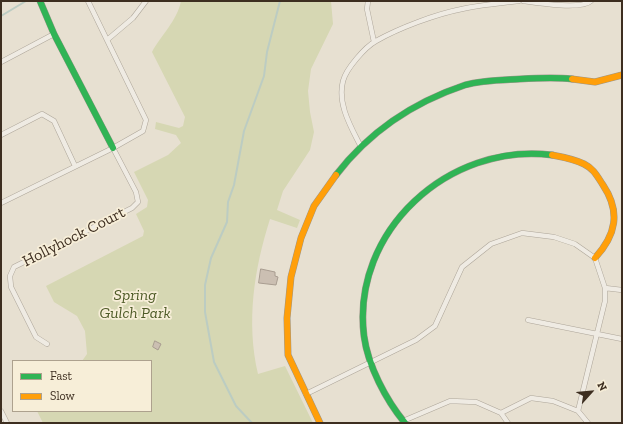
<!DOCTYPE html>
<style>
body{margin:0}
#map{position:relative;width:623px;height:424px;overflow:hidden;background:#e7e0d1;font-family:"Zilla Slab",serif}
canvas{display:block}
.frame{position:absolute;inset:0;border:2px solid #3d2e20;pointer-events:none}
.legend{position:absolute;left:12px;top:360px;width:140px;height:52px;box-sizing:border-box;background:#f7eed8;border:1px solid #ada18e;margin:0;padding:5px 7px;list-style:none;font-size:12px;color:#3d2e20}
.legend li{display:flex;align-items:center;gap:8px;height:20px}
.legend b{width:20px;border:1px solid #ada18e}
.north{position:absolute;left:571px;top:372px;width:40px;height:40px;-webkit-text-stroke:3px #f7eed8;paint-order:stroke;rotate:63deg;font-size:11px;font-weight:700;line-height:16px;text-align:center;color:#3d2e20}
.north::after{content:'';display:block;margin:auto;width:14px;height:18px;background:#3d2e20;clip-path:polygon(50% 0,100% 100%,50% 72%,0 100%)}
</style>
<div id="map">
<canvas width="623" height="424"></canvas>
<div class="frame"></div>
<ul class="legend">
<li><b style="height:5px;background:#30b455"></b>Fast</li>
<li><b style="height:5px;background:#ff9f0a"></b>Slow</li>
</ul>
<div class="north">N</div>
</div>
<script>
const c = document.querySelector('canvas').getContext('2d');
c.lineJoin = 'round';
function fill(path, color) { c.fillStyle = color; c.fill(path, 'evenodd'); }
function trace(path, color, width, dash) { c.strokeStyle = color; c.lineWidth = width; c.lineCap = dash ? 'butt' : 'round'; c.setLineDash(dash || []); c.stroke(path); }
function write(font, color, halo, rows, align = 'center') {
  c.font = font + ' "Zilla Slab",serif'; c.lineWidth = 3.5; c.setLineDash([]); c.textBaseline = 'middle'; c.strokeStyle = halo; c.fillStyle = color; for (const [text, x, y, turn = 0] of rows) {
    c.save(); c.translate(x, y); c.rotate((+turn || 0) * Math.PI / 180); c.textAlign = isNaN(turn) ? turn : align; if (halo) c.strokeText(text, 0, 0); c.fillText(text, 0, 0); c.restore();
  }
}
fill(new Path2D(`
 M181,1H331L333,24L311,69L308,91L310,112L314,132L310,150L283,191L277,210L300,220L297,228L270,219C254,269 246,322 258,374L285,366L313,423H43L37,411H151V361H82L87,354L85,331L77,316L54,302L46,286L143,236L144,231L136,214L147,207L148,200L134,172L168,155L181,143L176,135L155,129L156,122L179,128L183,126L185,117L152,52C161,35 177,21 181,1Z`), '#d6d7b3');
trace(new Path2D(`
 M1,16L26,1H32
 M252,423L236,406L214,362L205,312V285L211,258L227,222L228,202L234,185L244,131L264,76L267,52L280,1`), '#bcccc2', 2);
const building = new Path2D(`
 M261,269L275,272V276L278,277L276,285L259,283Z
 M155,341L161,344L158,350L153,347Z`);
fill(building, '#cbbfb2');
trace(building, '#a89c90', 1);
const street = new Path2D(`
 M368,1L367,9L374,42
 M523,1C537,3 581,10 591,1
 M107,40L133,18L146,1
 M1,62L54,34
 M1,135L42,114L54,121L75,166
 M361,147C351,127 337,104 343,81C346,69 365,47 376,41C399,28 436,14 462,9C480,5 500,3 519,1
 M1,203L113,148L143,131L146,120L88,1
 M605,288L622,290
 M528,320L622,339
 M47,344L36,337L11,287L10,276L14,267L132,208L138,202L136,192L113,148
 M306,394L416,340L435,326L462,267L491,244L522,233L554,237L575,244L595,258L605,288V301L578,411
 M1,411L7,423
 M501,413L531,398L553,401L578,411L588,423
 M403,421L450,401L476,402L501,413L508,423`);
const fast = new Path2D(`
 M40,1L54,34L113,148
 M336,175C369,132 414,102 465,85C482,80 502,80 520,79C537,78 555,77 572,79
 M405,423C386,400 368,366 364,336C351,231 449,142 552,155`);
const slow = new Path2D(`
 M572,79L595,82L622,75
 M552,155C563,157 574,159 584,164C594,169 597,176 603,185C621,212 616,235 595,258
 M320,423L288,355L287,318L291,277L301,238L314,206L336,175`);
trace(street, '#ada599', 5.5);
trace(fast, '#9c958a', 7);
trace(slow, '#9c958a', 7);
trace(street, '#efebe3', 4.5);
trace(fast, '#30b455', 6);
trace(slow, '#ff9f0a', 6);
write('16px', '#3d2e20', '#f7eed8', [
 ["Hollyhock Court",74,237,-27]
]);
write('italic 16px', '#4d5a26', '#f7eed8', [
 ["Spring",135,295],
 ["Gulch Park",135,313]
]);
</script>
